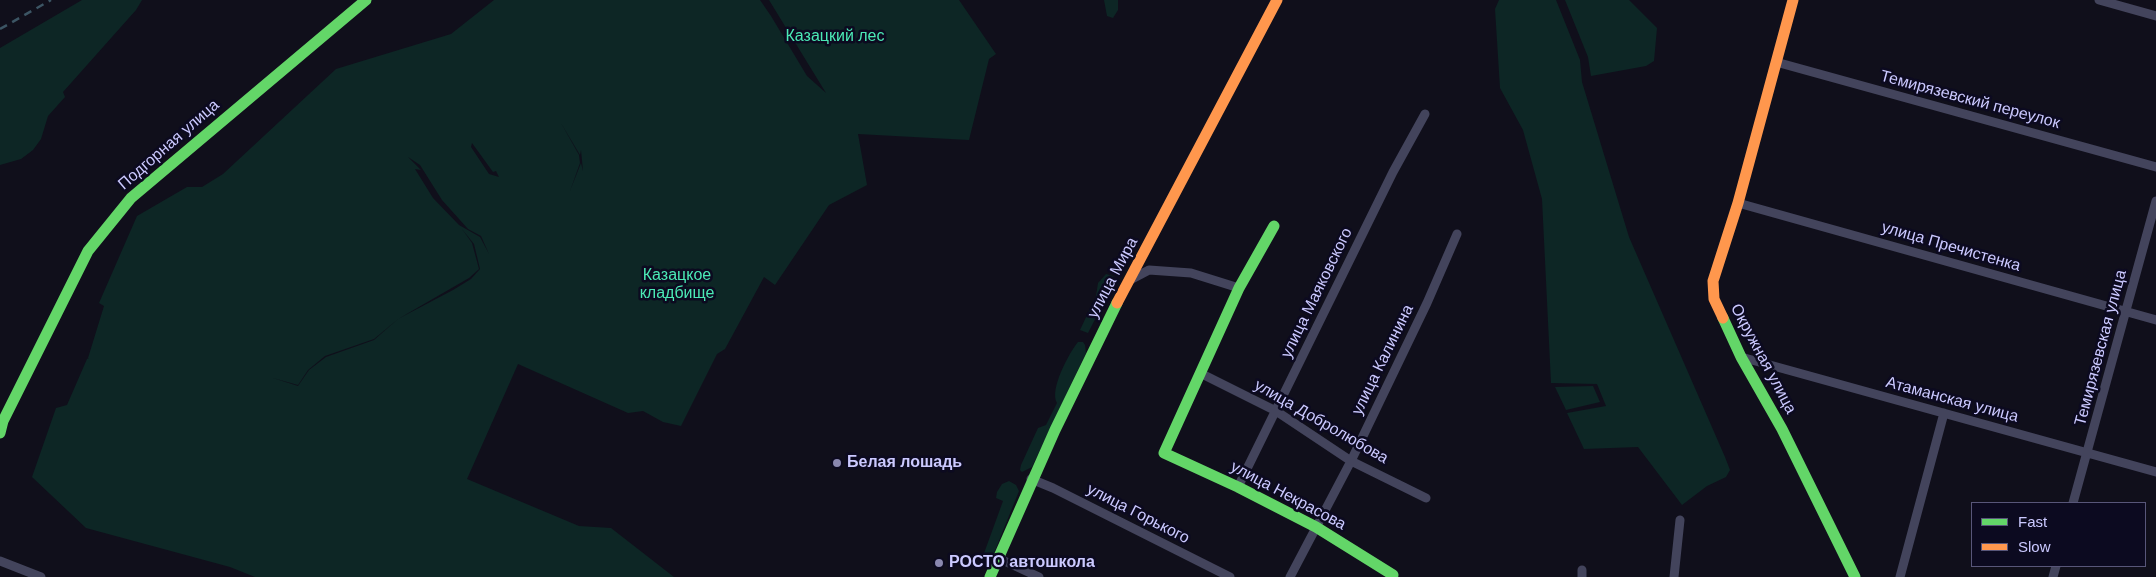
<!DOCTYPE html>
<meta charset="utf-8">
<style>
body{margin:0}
#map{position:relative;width:2156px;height:577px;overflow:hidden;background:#100f1b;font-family:Arial,sans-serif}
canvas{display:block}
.legend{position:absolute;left:1971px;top:502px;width:175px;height:65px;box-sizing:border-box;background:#0c0a20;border:1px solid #585679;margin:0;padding:6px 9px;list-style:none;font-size:15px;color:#cbc9ff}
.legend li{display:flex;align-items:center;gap:10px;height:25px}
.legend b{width:25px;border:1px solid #585679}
</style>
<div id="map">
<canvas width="2156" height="577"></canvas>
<ul class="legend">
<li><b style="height:6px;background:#63d668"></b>Fast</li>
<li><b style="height:6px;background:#ff974d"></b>Slow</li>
</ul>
</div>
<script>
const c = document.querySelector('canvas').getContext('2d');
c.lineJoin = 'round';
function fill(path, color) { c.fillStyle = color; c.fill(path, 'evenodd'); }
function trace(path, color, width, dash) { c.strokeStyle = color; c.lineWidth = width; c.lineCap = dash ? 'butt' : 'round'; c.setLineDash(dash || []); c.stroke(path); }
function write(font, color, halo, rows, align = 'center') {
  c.font = font + ' Arial,sans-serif'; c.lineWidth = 5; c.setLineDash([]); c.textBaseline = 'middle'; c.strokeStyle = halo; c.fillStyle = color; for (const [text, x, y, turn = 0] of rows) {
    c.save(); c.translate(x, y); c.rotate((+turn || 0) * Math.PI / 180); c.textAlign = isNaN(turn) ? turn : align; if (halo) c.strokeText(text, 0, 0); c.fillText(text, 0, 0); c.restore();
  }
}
fill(new Path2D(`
 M82,0H142L136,10L63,92L65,97L48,116L41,139L33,150L21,159L0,165V48Z
 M494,0H760L771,16L807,76L826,93L769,0H959L996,54L989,59L969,140L858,134L867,185L829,205L775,285L764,277L725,349L717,354L681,426L663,422L643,411L628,413L518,364L467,479L579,526L611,528L674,577H255L230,567L86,528L32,477L56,408L67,405L87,359L89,358H88L104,306L99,303L137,216L187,187H202L223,174L336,69L451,34ZM561,123L580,155L581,150L583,171L581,163L570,191L580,163L579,155ZM472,143L493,172L496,171L499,177L489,174L471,147ZM408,157L420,165L442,200L468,229L481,236L489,254L480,237L459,225L433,198L415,169L421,170ZM462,229L474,244L480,269L471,279L453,290L398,319L374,340L326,357L309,370L298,386L273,378L298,385L308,370L325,356L374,339L398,319L469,278L479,269L472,243Z
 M1104,0H1118V10L1113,18L1107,16Z
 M1499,0H1556L1580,60L1582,82L1629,237L1725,457L1730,470L1726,477L1707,486L1682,505L1638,447L1584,449L1567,413L1606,406L1597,384L1551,383L1542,199L1523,130L1500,88L1495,9Z
 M1565,0H1629L1657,28L1654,61L1646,66L1591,76L1588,57Z
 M1106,274L1113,276L1115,280L1088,333L1080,330L1096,296L1098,283Z
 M1078,342H1083L1085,345L1086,353L1032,467L1022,472L1020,470L1021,465L1038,428L1046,425L1057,403C1049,390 1069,353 1078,342Z
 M1593,386L1600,402L1566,410L1555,387Z
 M1009,481L1016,485L1019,491L990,563L983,560V556L1003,501L996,498L997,492L1002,484Z`), '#0d2625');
trace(new Path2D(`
 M2099,0L2156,16
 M1776,62L2156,167
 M1738,203L2156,320
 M1130,280L1149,270L1191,273L1239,288
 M1741,357L2156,472
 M1200,373L1276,411L1351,461L1426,498
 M1031,479L1053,488L1230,577
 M1238,487L1393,172L1425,114
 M2073,503L2156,201
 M998,558L1039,577
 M0,561L41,577
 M1290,577L1351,461L1427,303L1457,234
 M1582,577V570
 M1674,577L1680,520
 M1900,577L1944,413
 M2053,577L2056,566`), '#43445c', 9);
trace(new Path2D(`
 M1274,226L1239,288L1164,453L1238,487L1316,527L1393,575
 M1723,318L1741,357L1782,429L1855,577
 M0,433L3,421L88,251L131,198L366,0
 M990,577L1055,430L1117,303`), '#63d668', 11);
trace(new Path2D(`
 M1117,303L1277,0
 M1723,318L1714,299L1713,281L1738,203L1793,0`), '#ff974d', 11);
trace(new Path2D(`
 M0,29L51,0`), '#3c5564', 2.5, [8, 6]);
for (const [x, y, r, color] of [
 [837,463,5,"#8a88af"],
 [939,563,5,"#8a88af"]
]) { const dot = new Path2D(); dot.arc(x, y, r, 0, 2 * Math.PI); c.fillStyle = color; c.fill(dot); trace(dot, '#0c0a20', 2); }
write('16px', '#4be9b5', '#0c0a20', [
 ["Казацкий лес",835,37],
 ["Казацкое",677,276],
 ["кладбище",677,294]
]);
write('16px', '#cbc9ff', '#0c0a20', [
 ["Темирязевский переулок",1970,100,15],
 ["Подгорная улица",169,145,-41],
 ["улица Пречистенка",1951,247,16],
 ["улица Мира",1113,278,-62],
 ["улица Маяковского",1317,293,-64],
 ["Темирязевская улица",2101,348,-75],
 ["Окружная улица",1763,359,62],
 ["улица Калинина",1383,360,-64],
 ["Атаманская улица",1952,400,15],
 ["улица Добролюбова",1321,422,30],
 ["улица Некрасова",1288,496,28],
 ["улица Горького",1138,514,27]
]);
write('bold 16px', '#cbc9ff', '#0c0a20', [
 ["Белая лошадь",847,463],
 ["РОСТО автошкола",949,563]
], 'left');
</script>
